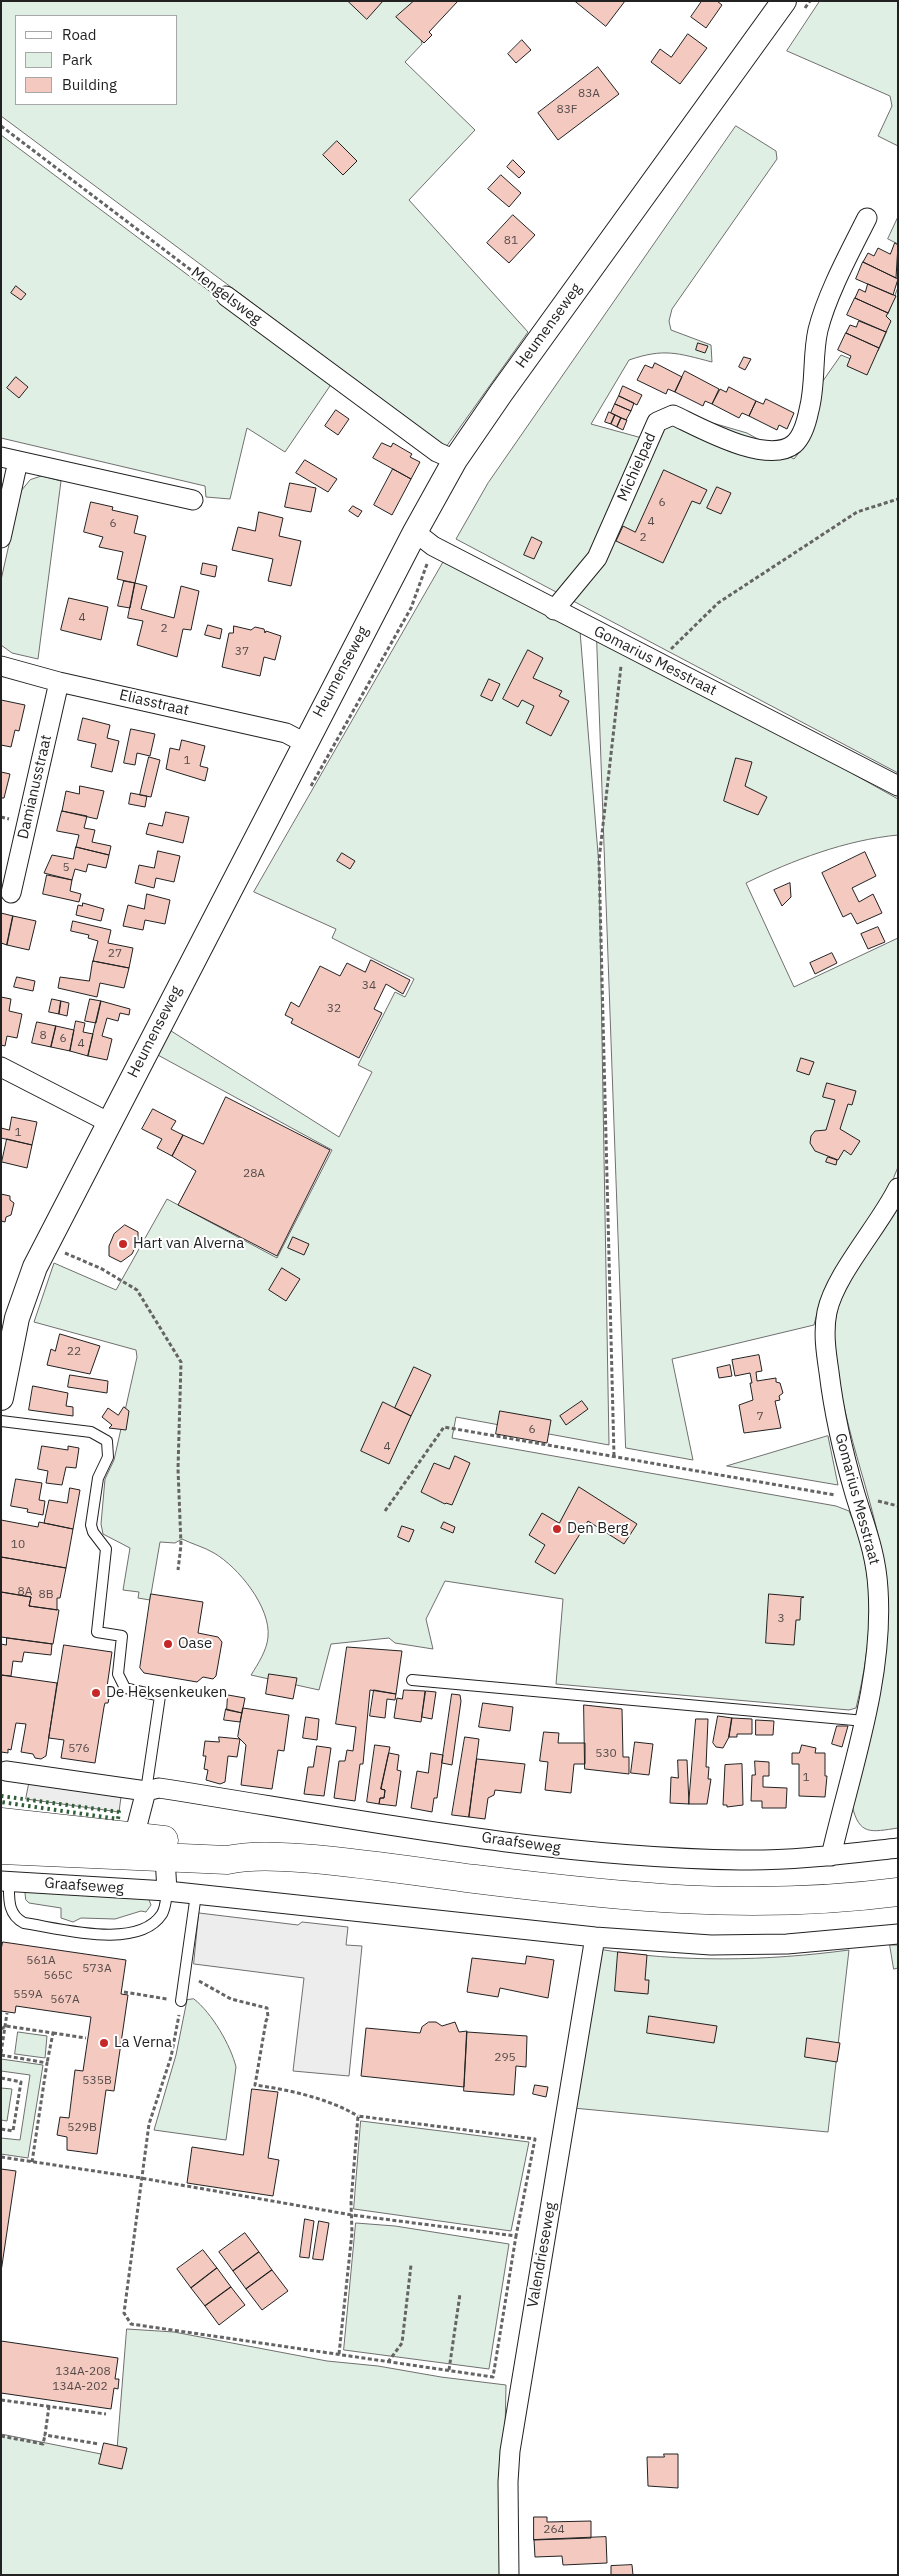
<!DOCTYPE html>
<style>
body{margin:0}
#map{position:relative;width:899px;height:2576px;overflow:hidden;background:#fff;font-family:"IBM Plex Sans",sans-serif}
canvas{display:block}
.frame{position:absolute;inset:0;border:2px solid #222;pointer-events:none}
.legend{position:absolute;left:15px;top:15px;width:162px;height:90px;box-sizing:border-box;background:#fff;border:1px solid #a7a7a7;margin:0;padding:6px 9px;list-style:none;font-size:15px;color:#222}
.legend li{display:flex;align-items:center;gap:10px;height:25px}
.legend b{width:25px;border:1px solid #a7a7a7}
</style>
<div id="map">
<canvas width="899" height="2576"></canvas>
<div class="frame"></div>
<ul class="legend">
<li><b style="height:6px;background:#fff"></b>Road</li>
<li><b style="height:14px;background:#e0efe3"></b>Park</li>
<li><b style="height:14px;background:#f3c9c0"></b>Building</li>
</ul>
</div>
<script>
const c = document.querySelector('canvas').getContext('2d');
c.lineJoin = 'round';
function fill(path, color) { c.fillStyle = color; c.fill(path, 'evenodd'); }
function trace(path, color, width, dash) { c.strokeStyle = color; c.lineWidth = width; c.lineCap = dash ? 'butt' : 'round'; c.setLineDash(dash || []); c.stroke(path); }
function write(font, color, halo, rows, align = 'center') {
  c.font = font + ' "IBM Plex Sans",sans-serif'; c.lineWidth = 4; c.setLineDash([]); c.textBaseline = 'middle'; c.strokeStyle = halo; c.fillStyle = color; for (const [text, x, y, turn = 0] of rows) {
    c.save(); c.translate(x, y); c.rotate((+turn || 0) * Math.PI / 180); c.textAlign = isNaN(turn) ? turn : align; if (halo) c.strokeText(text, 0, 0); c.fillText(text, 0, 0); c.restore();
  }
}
const green = new Path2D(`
 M1,1H414L422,44L405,62L475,130L409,200L528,332L446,447L1,116ZM16,16H176V104H16Z
 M820,1H898V146L878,136L892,106L890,96L787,51Z
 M736,126L776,151L777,159L672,309L669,321L671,330L711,345L712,362C677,353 664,348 629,360L591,424L642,438L692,417L747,433L794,459L804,446L818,388L841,355L863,364L871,348L878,351L887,331L876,326L882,312L888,314L898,287V773L456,539L488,483Z
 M1,135L332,383L285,452L247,428L230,499L206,497L205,486L1,438Z
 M898,217V244L888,239Z
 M42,476L61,481L38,659L12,653L1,645V580L21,491L30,480Z
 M444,561L580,631L599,866L609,1445L456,1417L452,1438L836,1506L849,1511C878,1575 872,1642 856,1708L849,1710L556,1684L563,1599L445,1581L426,1619L433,1649L395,1643L389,1638L331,1644L319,1690L251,1675C258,1664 267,1650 268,1637C271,1607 238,1567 214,1553C204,1547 192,1544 182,1539L175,1543L160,1542L150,1600L138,1598L139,1592L123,1590L130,1548L103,1534L101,1524L105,1479L114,1460L137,1357L136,1350L34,1322L54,1263L116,1290L167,1199L277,1258L332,1150L156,1054L168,1029L339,1137L372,1072L358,1065L395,992L405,997L414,979L332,938L336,929L254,892Z
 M597,640L796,742L898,799V835C846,840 793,860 746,883L794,987L898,938V1167C877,1224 827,1265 814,1325L672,1359L693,1460L626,1448Z
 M898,1208V1828C871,1832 859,1836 852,1805C868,1737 891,1667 887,1597C883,1519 848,1449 838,1372C836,1354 832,1334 836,1316C842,1283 879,1237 898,1208Z
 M828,1436L838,1485L727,1466Z
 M25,1889L148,1897L151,1905L146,1912L141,1911L115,1919L81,1918L73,1922L61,1918V1908L29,1903L26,1900Z
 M890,1945H898V1968L894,1969Z
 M598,1949C681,1963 767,1961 849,1950L828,2132L573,2108Z
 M194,1999C212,2013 231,2046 236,2067L226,2140L154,2130L176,2055L187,2000Z
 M18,2032L47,2036L45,2058L15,2054Z
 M1,2059L43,2065L28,2158L1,2154V2138L20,2140L30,2075L1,2071Z
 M1,2088L12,2089L7,2121L1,2120Z
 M361,2121L529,2142L511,2231L354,2209Z
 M356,2223L395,2226L509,2244L489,2369L344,2350Z
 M127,2329L174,2332L327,2361L378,2366L441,2377L506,2385L502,2575H1V2434L116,2457Z`);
fill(green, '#e0efe3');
trace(green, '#6f6f6f', 1);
const parking = new Path2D(`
 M29,1784L121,1797L119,1812L26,1799Z
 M199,1913L298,1925L302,1922L348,1927L346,1945L362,1946L349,2076L293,2071L304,1978L194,1964Z`);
fill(parking, '#ededed');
trace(parking, '#6f6f6f', 1);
const building = new Path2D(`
 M348,1H383L367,19Z
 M414,1H458L429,32L432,35L424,43L396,17Z
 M575,1H625L606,26Z
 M702,1H717L722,5L706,28L691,17Z
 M688,34L707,48L680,84L651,62L660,49L671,57Z
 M522,40L531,50L516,63L508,54Z
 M598,67L619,94L558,140L538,113Z
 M337,141L357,161L343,175L323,155Z
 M513,160L525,172L519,178L507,167Z
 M501,175L521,193L509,207L488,189Z
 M513,215L535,235L509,263L487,243Z
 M895,243L898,245L896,278L863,262L868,253L874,256L878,248L890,254Z
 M863,262L898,279L893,295L856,279Z
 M868,284L896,296L888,313L855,298L859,289L865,292Z
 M16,286L26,294L21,300L11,293Z
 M855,298L888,313L886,316L891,321L886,332L847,315Z
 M859,321L886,332L879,348L846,333L850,325L856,327Z
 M846,333L879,348L867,375L847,366L851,356L838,350Z
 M698,343L708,346L705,353L696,350Z
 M744,357L751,359L745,370L739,367Z
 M655,363L682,377L675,392L668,389L666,394L637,380L645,365L652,368Z
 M685,371L719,389L712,404L705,401L703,406L675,392Z
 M16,377L28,387L19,398L7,388Z
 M623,386L642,395L637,405L619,396Z
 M729,387L756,401L749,416L742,413L739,418L712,404L720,389L726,392Z
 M619,396L634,403L631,411L615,404Z
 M766,399L794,413L787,429L779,425L777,430L749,416L756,401L763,404Z
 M615,404L631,411L626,420L611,413Z
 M336,410L349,419L338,435L325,426Z
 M609,412L615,415L611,424L605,422Z
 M615,415L621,418L617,427L611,424Z
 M621,418L627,420L623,430L617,427Z
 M382,443L391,447L393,443L412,454L410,457L420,462L411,479L373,458Z
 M305,460L337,479L328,492L296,473Z
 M393,469L411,479L392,515L374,505Z
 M664,470L707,490L700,504L692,501L663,563L616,541L623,526L635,532Z
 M290,483L316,488L311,512L285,507Z
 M717,487L731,493L721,514L707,508Z
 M91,502L113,507L112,510L138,516L134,533L146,536L135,583L117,579L123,552L99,547L103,537L84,532Z
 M353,506L362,511L358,517L349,511Z
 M259,512L283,518L279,536L301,541L291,586L268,581L273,559L232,550L238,527L255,531Z
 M532,537L542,542L534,559L524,555Z
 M203,563L217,566L215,577L201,574Z
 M124,581L135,583L130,608L118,606Z
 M135,583L147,586L141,609L174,618L181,586L199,591L191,630L183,629L177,657L137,645L143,621L128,618Z
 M69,598L108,607L101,640L61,630Z
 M208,625L222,629L220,639L205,635Z
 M234,626L251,630L255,627L264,629L265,633L266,631L281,636L275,660L264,657L260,676L222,667L229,633H233Z
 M528,650L543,658L533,678L562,691L559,696L569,701L551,736L526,723L534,706L522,700L518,707L503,699Z
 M489,679L500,684L492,701L481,696Z
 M1,700L25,705L19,731L15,730L11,747L1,745Z
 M83,718L110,725L107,738L119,741L112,772L91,767L96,744L78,740Z
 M131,729L155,734L150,756L137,753L135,765L124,763Z
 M182,740L205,746L200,766L208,768L205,781L166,769L170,748L179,750Z
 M149,757L160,760L151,797L140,795Z
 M736,758L752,762L745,786L767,797L758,815L724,801Z
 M1,772L10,774L4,798H1Z
 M80,786L104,791L97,819L62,811L66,791L79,794Z
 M131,793L147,796L145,807L129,804Z
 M62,811L87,816L84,828L95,830L92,842L111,846L109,855L76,847L79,835L57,831Z
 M166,812L189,817L183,843L146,834L149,823L162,826Z
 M76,847L109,855L106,868L88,864L86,872L75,869L72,880L44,873L52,855L73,859Z
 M158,851L180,856L174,882L156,878L154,888L135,883L139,865L154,868Z
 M865,852L876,876L852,888L859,902L873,894L882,913L857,924L851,913L843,917L822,873Z
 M342,853L355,861L350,869L337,861Z
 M47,875L72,880L70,891L81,894L79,902L43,894Z
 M790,883L791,897L782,906L774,890Z
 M147,894L170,900L165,924L145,920L143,930L123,926L128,905L144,909Z
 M83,903L104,909L101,921L76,915L78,905L82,906Z
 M1,913L13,916L7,945L1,943Z
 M13,916L36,921L29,950L7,945Z
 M73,921L111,930L108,943L133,948L129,968L93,961L98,941L88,938L89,935L71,931Z
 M878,927L885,942L868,949L861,934Z
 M832,953L837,963L815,974L810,963Z
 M371,960L410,980L403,994L386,984L374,1009L382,1013L359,1058L291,1023L293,1019L285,1015L291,1002L299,1007L320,966L340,976L347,963L365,972Z
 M93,961L129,968L124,988L100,983L97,997L58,988L60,977L89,981Z
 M17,977L35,981L33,991L14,987Z
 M1,997L11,999L9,1011L22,1014L17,1038L7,1036L5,1046L1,1045Z
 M52,999L61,1001L59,1014L49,1012Z
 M90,999L101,1001L96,1023L85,1021Z
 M61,1001L69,1003L67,1016L59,1014Z
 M101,1001L130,1009L129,1015L120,1013L118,1021L107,1018L102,1036L112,1039L107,1060L88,1056Z
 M76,1021L85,1023L83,1032L93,1034L88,1056L70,1051Z
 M37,1022L56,1026L51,1047L32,1043Z
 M56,1026L74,1030L70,1051L51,1047Z
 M801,1058L814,1062L809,1075L797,1071Z
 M827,1083L856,1091L852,1105L848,1104L840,1129L860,1141L851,1155L844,1150L838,1160L815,1151L810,1143L811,1136L815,1131L826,1130L835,1100L823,1097Z
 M226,1097L330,1150L277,1256L178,1205L196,1171L172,1156L183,1135L203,1144Z
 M153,1109L176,1121L171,1129L183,1135L172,1156L157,1148L162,1139L142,1129Z
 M12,1117L37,1122L32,1145L1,1138V1128L9,1130Z
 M7,1139L32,1145L27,1168L2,1162Z
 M828,1157L837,1160L836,1165L826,1162Z
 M1,1194L10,1196V1200L14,1203L11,1215L6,1217L5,1222L1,1221Z
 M125,1225L138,1232V1241L132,1254L121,1262L109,1256V1246L114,1234Z
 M293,1237L309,1244L304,1255L288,1248Z
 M282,1268L300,1279L286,1301L269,1290Z
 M60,1334L100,1346L90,1374L47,1365L51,1349L55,1351Z
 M759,1355L762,1371L756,1372L757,1381L776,1378V1382L780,1383L783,1393L779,1396L780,1400L775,1401L781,1428L744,1433L739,1405L753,1400L750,1383H752L750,1373L735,1376L732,1360Z
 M730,1365L732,1376L719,1378L717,1368Z
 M414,1367L431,1375L411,1416L395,1408Z
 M70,1375L108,1381L107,1393L68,1387Z
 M33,1386L68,1393L66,1406L73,1407V1416L29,1410Z
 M582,1401L588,1409L566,1425L560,1416Z
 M383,1402L411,1416L389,1464L361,1451Z
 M124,1407L129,1411L126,1430L109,1428L112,1425L102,1417L108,1408L118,1415Z
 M500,1411L551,1420L547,1443L496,1434Z
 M42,1446L68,1450V1446L79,1448L76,1468L66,1467L62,1485L46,1483L48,1471L38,1469Z
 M455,1456L470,1463L452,1505L446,1503L445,1504L421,1492L434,1463L449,1469Z
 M16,1479L42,1483L39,1500L45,1501L43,1515L27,1512L28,1509L11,1506Z
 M579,1487L637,1524L624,1544L588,1521L555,1574L535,1562L545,1545L529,1535L542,1513L559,1523Z
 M70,1488L80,1490L73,1529L44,1523L49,1500L67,1503Z
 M1,1520L38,1527L39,1522L73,1529L66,1568L1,1557Z
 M444,1522L455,1527L453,1533L441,1528Z
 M402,1526L414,1530L409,1542L398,1537Z
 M1,1557L66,1568L60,1598H57V1610L29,1606L31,1597L1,1592Z
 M1,1592L31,1597L29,1606L59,1610L53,1644L1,1637Z
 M151,1594L203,1602L198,1633L218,1637L222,1642L216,1676L213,1679L203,1677L197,1682L144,1673L140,1668Z
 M769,1594L804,1597L801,1598L800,1620H796L794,1645L766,1643Z
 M7,1638L52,1644L51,1655L24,1652L22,1662L13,1661L11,1676L1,1675V1644L6,1645Z
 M64,1645L112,1652L106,1694H110L108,1703H105L104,1707L95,1763L61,1758L64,1740L49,1738Z
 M347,1647L402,1651L396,1694L370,1690L363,1764H360L355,1801L334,1798L339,1761H345L347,1750L353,1751L356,1727L336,1724Z
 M269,1674L297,1678L293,1699L266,1694Z
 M1,1675L57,1683L46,1756L41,1759L35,1758L33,1754L21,1752L26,1724L16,1723L11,1750L8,1749V1753L1,1752Z
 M374,1690L396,1694L395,1700L387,1699L385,1718L370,1716Z
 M404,1690L425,1691L421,1722L394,1718L397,1698L402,1699Z
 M426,1691L436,1692L432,1719L422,1717Z
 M452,1694L460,1695L461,1701L452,1765L442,1763Z
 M228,1695L245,1698L242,1713L227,1710Z
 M483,1703L513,1707L510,1731L479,1727Z
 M584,1705L622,1709L623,1757H629V1774L585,1769Z
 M243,1708L289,1715L284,1751L278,1750L272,1789L241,1785L246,1745L238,1737Z
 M226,1709L242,1713L240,1722L224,1720Z
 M718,1716L732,1718L729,1737L723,1748L716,1747L713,1743Z
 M306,1717L319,1719L317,1740L303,1738Z
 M732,1718L752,1719V1734H737V1737H729Z
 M696,1719H708L706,1767H709L708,1779H711L707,1804H689Z
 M756,1720L774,1721L773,1735H756Z
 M837,1726H848L842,1747L832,1744Z
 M544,1732L559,1733L558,1743H585V1764H574L571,1793L545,1790L548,1762L540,1761Z
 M219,1737L240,1739L237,1757L228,1756L225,1782L220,1784L206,1780L208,1770L204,1769L206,1756H203L205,1741L219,1742Z
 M465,1737L479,1739L469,1817L452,1815Z
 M635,1742L653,1744L649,1775L631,1773Z
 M375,1745L390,1747L381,1789L385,1790L384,1798H380L379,1804L367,1802Z
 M802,1745L816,1748L815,1753H825V1776H827L825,1797L799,1796V1764H792V1753H799Z
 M317,1746L331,1748L324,1796L304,1794L308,1767H313Z
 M389,1753L399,1755L397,1770L401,1771L396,1806L379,1804L380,1798H384L385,1790L381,1789Z
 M431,1753L443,1755L437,1798H434L432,1812L411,1808L417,1771L428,1773Z
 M477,1759L525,1764L521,1793L495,1790L494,1795L488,1798L485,1819L469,1817Z
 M678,1760H687L689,1804L670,1803L671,1777L678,1778Z
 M755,1761L769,1762V1776H763V1787L787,1788L786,1808H762V1801H751L752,1775H755Z
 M742,1764L743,1805L727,1807V1805H723L725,1765Z
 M3,1942L126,1960L121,1994L128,1995L114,2091L106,2090L97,2154L67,2150V2137L57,2135L60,2117L69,2118L75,2070L83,2071L91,2017L16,2006L15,2013L1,2011V1950Z
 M618,1952L647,1955L645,1980H649L648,1994L615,1991Z
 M527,1956L554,1960L548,1998L500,1988L498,1997L467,1992L472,1958L525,1964Z
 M649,2016L717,2026L714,2043L647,2033Z
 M429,2022H436L442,2026L455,2022L459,2032L467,2031L464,2087L361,2076L366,2028L420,2033L422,2027Z
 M467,2032L527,2036L526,2067L516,2066L514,2095L464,2091Z
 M807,2038L840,2043L837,2062L805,2057Z
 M535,2085L548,2087L546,2097L533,2094Z
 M252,2089L278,2092L268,2158L279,2160L273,2196L187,2183L192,2147L243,2155Z
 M1,2169L16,2171L1,2272Z
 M305,2219L314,2221L309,2258L300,2257Z
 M319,2221L329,2223L323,2260L313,2259Z
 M245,2233L259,2252L233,2271L219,2252Z
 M203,2250L217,2268L191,2288L177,2269Z
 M259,2252L272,2270L246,2289L233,2271Z
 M217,2268L231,2287L205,2306L191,2288Z
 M272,2270L288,2291L262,2310L246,2289Z
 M231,2287L245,2305L219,2325L205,2306Z
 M1,2341L118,2358L115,2379H119L118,2389L114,2388L111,2409L1,2393Z
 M104,2443L127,2448L122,2469L99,2464Z
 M664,2454H678V2488L648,2486L647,2457H664Z
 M534,2517H547V2522L591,2521V2538L534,2540Z
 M606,2537L607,2563L563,2565L562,2556L535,2557L534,2540Z
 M632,2565L633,2575H611V2566Z`);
fill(building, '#f3c9c0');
trace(building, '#222', 1);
const service = new Path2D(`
 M1,1421L91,1432L107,1441L108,1457L98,1478L91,1525L93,1532L106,1549L97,1632L122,1636L118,1674L125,1688L160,1696L146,1791
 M412,1680L865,1721
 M9,1881C9,1898 7,1914 24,1923C59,1928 138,1951 162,1914C166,1907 166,1898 167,1891
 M181,2001L196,1894`);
const minor = new Path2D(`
 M226,296L437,452L455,460
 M1,457L193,500
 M415,532L433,546L898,786
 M1,538L18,461
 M554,610L597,558L657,422L673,415C699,427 767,466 794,444C803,436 807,420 809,410C816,384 812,356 818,330C827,294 850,252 867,218
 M1,666L59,682L286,733L305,743
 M11,893L59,682
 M1,1067L108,1122
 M6,1771L146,1791L159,1788C351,1818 544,1857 740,1860C792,1861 845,1854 898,1848
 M134,1837L146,1791
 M831,1856C851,1769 884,1679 878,1589C876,1553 865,1527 855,1494C843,1453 834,1414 829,1372C826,1352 823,1332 827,1312C835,1274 880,1225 898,1188
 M165,1857L167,1891
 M1,1881L167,1891L595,1937L711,1945L787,1944L898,1934
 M509,2575L508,2482L510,2451L595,1937`);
const tertiary = new Path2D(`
 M1,1398L17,1318L35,1267L415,532L455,460L501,393L784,1`);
const primary = new Path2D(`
 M1,1822L164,1840
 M1,1850L227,1860C256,1854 284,1857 314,1859C368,1864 421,1872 475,1879C620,1897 752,1911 898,1892`);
trace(service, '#222', 12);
trace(minor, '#222', 21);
trace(tertiary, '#222', 26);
trace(primary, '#222', 29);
trace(new Path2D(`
 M805,8L810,1
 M1,126L212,286
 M671,649L718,603L857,512L898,499
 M311,786L411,608L427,564
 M1,817L9,819
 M65,1253L102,1269L137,1290L181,1362L178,1469L181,1545L178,1570
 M614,1456L599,860L621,666
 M878,1501L898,1506
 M385,1511L444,1427L835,1495
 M199,1981L231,1999L267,2008L268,2017L266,2021L255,2085C290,2090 327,2098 358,2116
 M124,1992L167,1999
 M1,2029L6,2026L53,2033L47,2063
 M53,2033L86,2038
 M1,2053L7,2013
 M1,2055L47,2063L32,2162
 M1,2078L21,2082L13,2131L1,2129
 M1,2157L141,2178L352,2215L516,2236L493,2377L131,2324L124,2313L149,2124L171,2057L179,2015
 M339,2354L352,2233L351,2202L358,2116L535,2139L516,2236
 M388,2362L402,2343L411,2265
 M449,2370L460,2294
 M1,2400L106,2414
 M49,2406L45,2435L99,2444
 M1,2436L43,2444L45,2435`), '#646464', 3, [4, 2.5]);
trace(service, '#fff', 10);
trace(minor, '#fff', 19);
trace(tertiary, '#fff', 24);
trace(primary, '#fff', 28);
trace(new Path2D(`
 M1,1796L119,1812L118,1819L1,1802`), '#2f5e38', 4, [2.5, 4]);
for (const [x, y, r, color] of [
 [123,1244,5,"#c62828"],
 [557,1529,5,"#c62828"],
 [168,1644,5,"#c62828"],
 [96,1693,5,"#c62828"],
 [104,2043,5,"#c62828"]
]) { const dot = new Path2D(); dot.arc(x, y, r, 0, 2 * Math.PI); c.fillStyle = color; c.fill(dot); trace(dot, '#fff', 2); }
write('12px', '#564c4a', null, [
 ["83A",589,94],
 ["83F",567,110],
 ["81",511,241],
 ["6",662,503],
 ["4",651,522],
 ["6",113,524],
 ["2",643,538],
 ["4",82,618],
 ["2",164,629],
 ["37",242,652],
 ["1",187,761],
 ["5",66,868],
 ["27",115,954],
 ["34",369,986],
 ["32",334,1009],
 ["8",43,1036],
 ["6",63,1039],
 ["4",81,1044],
 ["1",18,1133],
 ["28A",254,1174],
 ["22",74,1352],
 ["7",760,1417],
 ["6",532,1430],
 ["4",387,1447],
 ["10",18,1545],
 ["8A",25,1592],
 ["8B",46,1595],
 ["3",781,1619],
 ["576",79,1749],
 ["530",606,1754],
 ["1",806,1778],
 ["561A",41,1961],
 ["573A",97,1969],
 ["565C",58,1976],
 ["559A",28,1995],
 ["567A",65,2000],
 ["295",505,2058],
 ["535B",97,2081],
 ["529B",82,2128],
 ["134A-208",83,2372],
 ["134A-202",80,2387],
 ["264",554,2530]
]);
write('15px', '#222', '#fff', [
 ["Mengelsweg",226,296,37],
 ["Heumenseweg",549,326,-54],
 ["Michielpad",637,467,-66],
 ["Gomarius Messtraat",655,661,27],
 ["Heumenseweg",341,672,-62],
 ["Eliasstraat",154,703,13],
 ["Damianusstraat",35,787,-77],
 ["Heumenseweg",155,1032,-63],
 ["Gomarius Messtraat",857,1499,75],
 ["Graafseweg",521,1843,8],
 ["Graafseweg",84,1886,4],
 ["Valendrieseweg",542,2255,-80]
]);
write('15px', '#222', '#fff', [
 ["Hart van Alverna",133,1244],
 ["Den Berg",567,1529],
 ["Oase",178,1644],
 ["De Heksenkeuken",106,1693],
 ["La Verna",114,2043]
], 'left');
</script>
